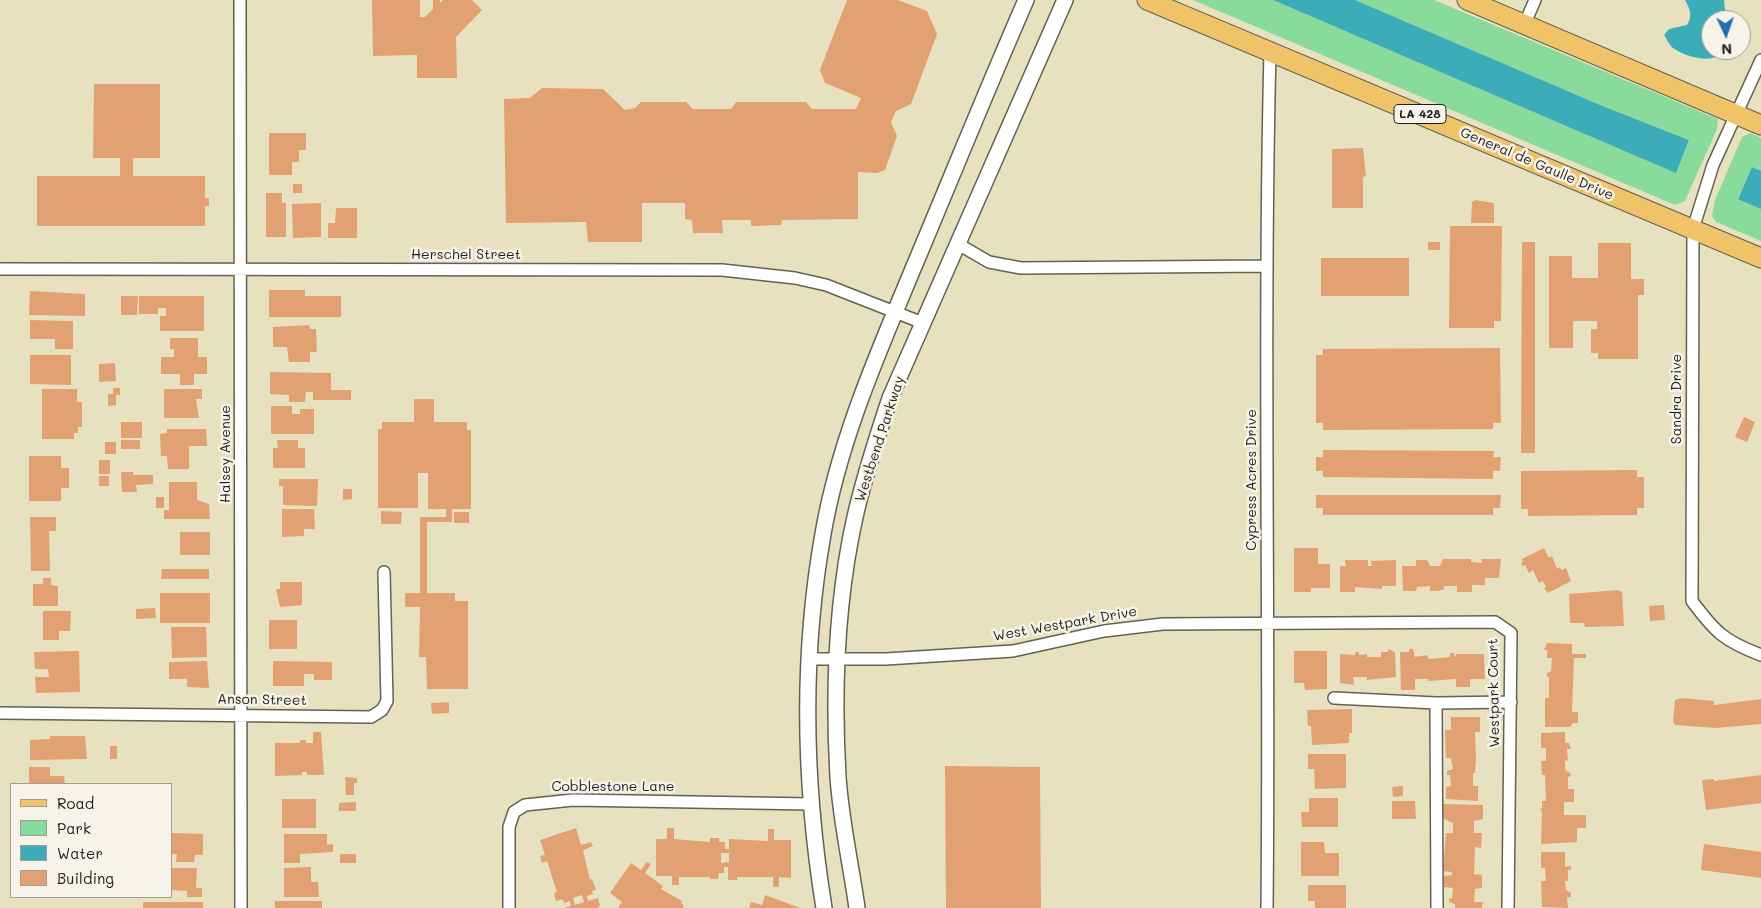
<!DOCTYPE html>
<style>
body{margin:0}
#map{position:relative;width:1761px;height:908px;overflow:hidden;background:#e7e1bf;font-family:Mali,sans-serif}
canvas{display:block}
.legend{position:absolute;left:10px;top:783px;width:162px;height:115px;box-sizing:border-box;background:#f7f3e8;border:1px solid #9f9d96;margin:0;padding:6px 9px;list-style:none;font-size:15px;color:#1c1c1c}
.legend li{display:flex;align-items:center;gap:10px;height:25px}
.legend b{width:25px;border:1px solid #9f9d96}
.north{position:absolute;left:1701px;top:10px;width:50px;height:50px;box-sizing:border-box;background:#f7f3e8;border:1px solid #9f9d96;border-radius:50%;rotate:177deg;font-size:14px;font-weight:700;line-height:20px;text-align:center;color:#1c1c1c}
.north::after{content:'';display:block;margin:auto;width:18px;height:22px;background:#1f6fb2;clip-path:polygon(50% 0,100% 100%,50% 72%,0 100%)}
</style>
<div id="map">
<canvas width="1761" height="908"></canvas>
<ul class="legend">
<li><b style="height:6px;background:#f0c369"></b>Road</li>
<li><b style="height:14px;background:#89db9c"></b>Park</li>
<li><b style="height:14px;background:#3cacb8"></b>Water</li>
<li><b style="height:14px;background:#e2a173"></b>Building</li>
</ul>
<div class="north">N</div>
</div>
<script>
const c = document.querySelector('canvas').getContext('2d');
c.lineJoin = 'round';
function fill(path, color) { c.fillStyle = color; c.fill(path, 'evenodd'); }
function trace(path, color, width, dash) { c.strokeStyle = color; c.lineWidth = width; c.lineCap = dash ? 'butt' : 'round'; c.setLineDash(dash || []); c.stroke(path); }
function write(font, color, halo, rows, align = 'center') {
  c.font = font + ' Mali,sans-serif'; c.lineWidth = 5; c.setLineDash([]); c.textBaseline = 'middle'; c.strokeStyle = halo; c.fillStyle = color; for (const [text, x, y, turn = 0] of rows) {
    c.save(); c.translate(x, y); c.rotate((+turn || 0) * Math.PI / 180); c.textAlign = isNaN(turn) ? turn : align; if (halo) c.strokeText(text, 0, 0); c.fillText(text, 0, 0); c.restore();
  }
}
fill(new Path2D(`
 M1193,0H1273L1676,172L1689,140L1605,107L1355,0H1434L1718,119L1717,129L1685,201L1675,205Z
 M1750,133L1761,138V171L1752,167L1738,198L1761,209V241L1716,222L1712,216L1715,200L1742,137Z`), '#89db9c');
fill(new Path2D(`
 M1273,0H1355L1605,107L1689,140L1676,173Z
 M1685,0H1724L1726,20H1711V50H1726C1714,65 1688,58 1673,48C1669,45 1667,39 1664,35L1669,29L1687,25C1693,16 1690,9 1685,0Z
 M1752,167L1761,171V209L1738,199Z`), '#3cacb8');
fill(new Path2D(`
 M372,0H420V17H425L433,9V0H440V3L443,0H472L482,10L456,37L457,78H417V55L373,56Z
 M847,0H898L927,11L937,34L911,104L896,111L891,122L897,136L885,170L877,173L858,172V219L782,220L781,225L751,226V220H722L723,233H693L692,220L685,219V203H642V242H588L586,222L506,223L504,99L530,98L542,88L603,89L625,110L635,108L641,102H686L693,109H731L736,102H806L812,109H856L861,98L825,83L820,70Z
 M94,84H160V158H133V176H205V198H209V206H205V226H37V176H120V158H93Z
 M269,133H306V150H299V162H292V175H269Z
 M1363,148L1366,176L1363,177V208H1332V149Z
 M293,184H302V193H293Z
 M266,193H282V203H286V237H266Z
 M1475,200L1494,203V223H1471L1472,202Z
 M321,203V237L293,238L292,204Z
 M336,208H357V238H328V223H335Z
 M1450,226H1502L1501,321H1494V328H1449Z
 M1428,242H1440V250H1428Z
 M1522,242H1535V453H1521Z
 M1598,243H1631V279H1644V295H1638V359H1598V353H1591V329H1597V321H1573V348H1549V256H1572V278H1598Z
 M1321,258H1409V296H1321Z
 M269,290H305V296H341V317H269Z
 M30,291L85,294V316L29,315Z
 M121,296H138L137,315H121Z
 M139,296H204V331H160V316H166V308H158V314H139Z
 M30,320L73,321V349H55V339H30Z
 M309,325L310,329H316L317,352H310V362H289L287,347H273V327Z
 M170,338H198V357H207V374H194V385H180V374H161V357H174V349H170Z
 M1500,348L1501,423H1493V429L1323,430V423H1316V355H1323V349Z
 M30,355H71V385L30,384Z
 M115,363L116,381L99,382V364Z
 M270,372L331,373V390H351V400H313V392H306L305,402H289V395L270,394Z
 M113,388H120V395H116V405L108,406V394H113Z
 M42,389H77V402H82V427H78V433H74V439H42Z
 M164,389H202V399H196L199,418H164Z
 M414,399H434V422H467V430H471V509H452V522H427V593H455V601H468V689H427L426,657H419L420,607H405V593H420V517H446V509H428V473H418V508H378V429H382V422H414Z
 M271,406H292V414H300V409H314V434H271Z
 M1744,417L1755,422L1747,442L1735,437Z
 M121,422H142V438H121Z
 M167,429H206L207,446H189V469H168L167,456H161L160,434L167,433Z
 M121,440H140V449H121Z
 M277,440H298V448H305V468H273V448H278Z
 M105,442H116V454H105Z
 M1323,450L1494,451L1493,457H1501L1500,471H1493V479L1323,477V471H1316V457H1323Z
 M29,456H61V468H69V488H61V501H29Z
 M99,460H110V474H99Z
 M1637,470V477H1644V508H1637V515L1528,516V509H1521V471Z
 M121,472H133V475H153V484L136,485L137,492H122Z
 M99,476H109V486H99Z
 M279,479H318L317,506L283,505V486H279Z
 M169,482H197V500L209,504L210,519H164V510H169Z
 M343,489H352V499L343,500Z
 M1316,495H1501L1500,508H1493V515H1323V508H1316Z
 M156,497H164V508H156Z
 M282,509H314L315,529H304V536L282,537Z
 M381,511L402,512L401,524H381Z
 M454,512H469V523H454Z
 M30,517H56V531H49L50,571H31Z
 M180,532H210V555H180Z
 M1294,548H1318V564H1330V588H1311V592H1294Z
 M1544,548L1549,558L1552,556L1557,569L1560,567L1561,570L1566,568L1571,581L1548,593L1544,588L1546,587L1543,581L1539,583L1533,570L1529,573L1525,565L1522,566L1521,563L1523,562L1522,559Z
 M1443,559H1471V562L1482,563L1481,559H1501L1499,578H1485V585H1472V592H1457V586H1444V589L1438,591H1430V586L1417,587L1416,591H1403L1402,566H1416V560H1427L1430,566H1440Z
 M1345,560H1368V566H1372L1371,561L1396,560V586H1382V589L1355,587V592H1340V566H1346Z
 M162,569H209V579H161Z
 M43,578H51V585L58,586V606H33V584H43Z
 M280,582H302V605L280,607L276,589H280Z
 M1618,590L1622,592L1624,626L1585,627L1584,623H1570L1569,594Z
 M160,593H210V623H160Z
 M1664,605L1665,620L1650,621L1649,606Z
 M155,608L156,618L136,619V609Z
 M43,611H71L70,631H59V640H43Z
 M269,620H297V649H269Z
 M171,627H206L207,657L172,658Z
 M1547,643L1572,644V654H1586V658H1574L1572,712H1578V723H1573L1570,727H1545V698H1549V677H1547V673L1551,671L1552,658H1547V650H1544Z
 M1388,649L1395,652L1396,677L1367,680V677H1353L1354,685L1340,683V654L1355,655V652H1359V655L1367,654V657H1381V652H1388Z
 M1409,649H1413L1415,657L1427,655L1429,659L1450,657V653H1454L1455,657L1457,654H1484L1485,679H1470V687H1456V679L1428,681V679H1415V690H1401L1400,652H1409Z
 M79,651L80,692L36,693L35,677H49L48,669H35L34,652Z
 M1294,651H1327V689L1305,690L1304,683H1294Z
 M207,661L209,688L187,687V679H169V662Z
 M273,661L332,662V680H314V674H304V686H273Z
 M1682,698L1714,701V705L1761,699V724L1716,728L1675,725L1673,722L1675,700Z
 M449,702V713L432,714L431,703Z
 M1352,709V733H1349V743L1312,745L1311,726H1308L1307,710Z
 M1451,717H1480V732H1475L1476,759L1475,773H1473V786H1478V801L1446,799V787L1451,786L1450,775H1447V771L1453,769L1451,758H1446L1445,730H1451Z
 M313,732H321L324,775H307V772H302V775L275,776V743H300V740H306V743H313Z
 M1565,732V743H1569L1571,749H1567L1568,761L1565,760V770L1570,773L1571,776L1568,777V789H1574V802H1564V815H1586V828H1577V842L1541,844L1542,812L1540,809L1542,808V801H1546L1545,775H1542L1541,761H1546V748H1541V733Z
 M50,736H85L87,759L30,760V740L50,739Z
 M110,746H117V759H110Z
 M1308,754H1346V788L1315,789L1314,769H1308Z
 M945,766L1040,767L1041,908H946Z
 M29,767H50V776H64L65,784H29Z
 M1761,775V803L1706,810L1702,780L1714,779V781Z
 M345,777L357,778V783H354V795H346Z
 M1403,786V796L1393,797L1392,787Z
 M1309,798H1338V827H1302L1301,812H1309Z
 M282,799H316V828H282Z
 M1392,801H1415L1416,819H1392Z
 M356,802V811H339V803Z
 M1443,804L1483,805V819L1474,821V833H1482L1481,848L1475,847L1474,874L1482,875V888L1475,889L1474,902H1483L1482,908H1455V904L1449,902V898L1452,899L1453,888L1444,887V876L1452,875V872L1443,871L1446,833H1453V823L1443,818Z
 M576,828L581,845L591,842L593,846L583,850L590,880L592,879L596,890L592,891L593,894L587,896L588,901L598,898L600,906L597,908H564L571,906L570,901L564,903L563,899L556,901L554,893L557,892L547,861L542,863L540,856L545,855L540,840ZM582,895L584,902L575,905L573,898Z
 M667,828H674V839L710,842V838H719V842H725V849H729V839L768,841V829H774V840H791V878L779,877V887H773V877H737V880H728V867H724V873H719L718,879H710V877H679V885H672V876H656V839H667ZM721,853H729V862L721,863Z
 M171,833L203,834V855H195L194,862H176L177,854H171Z
 M284,834H327V845L333,844V852L300,854V863H284Z
 M1301,842H1324L1325,853H1339V876H1301Z
 M1704,844L1761,852V878L1701,870Z
 M1541,852H1565V867L1571,866V870H1568V881H1565L1566,890L1571,893V897H1567L1568,908L1542,907L1541,881H1546L1545,868H1541Z
 M340,854H356V863H340Z
 M647,862L651,864L645,873L663,886L661,889L682,901L681,903L684,906L683,908H618L622,902L610,893L631,863L641,870Z
 M311,867V882H318L319,897H284V868Z
 M171,868H197L196,888H202V897H187V891L171,890Z
 M1308,885H1346V908H1315V901H1308Z
 M765,895L800,908H749L751,902L762,905Z
 M275,901H322V908H275Z
 M143,902H203V908H143Z`), '#e2a173');
const minor = new Path2D(`
 M240,0L241,908
 M1525,23L1535,0
 M1761,60L1713,165L1693,229L1692,601C1715,632 1724,641 1761,655
 M958,244L989,262L1021,268L1266,266
 M0,269L722,270L795,278L826,285L923,323
 M808,659H886L1013,651L1104,631L1163,624L1495,622L1511,633L1508,908
 M1334,698L1436,703L1511,702
 M1436,703L1437,908
 M0,713L371,717L382,710L387,701L384,572
 M509,908V827L514,812L525,805L573,800L811,804
 M1267,908C1270,622 1263,337 1270,51`);
const tertiary = new Path2D(`
 M824,908C804,784 801,658 823,534C839,440 879,351 915,264C952,176 988,87 1026,0
 M857,908C851,865 841,821 838,777C833,690 836,602 855,517C864,477 877,437 890,398L1065,0`);
const primary = new Path2D(`
 M1147,0L1761,258
 M1467,0L1761,125`);
trace(minor, '#636155', 14);
trace(tertiary, '#636155', 18);
trace(primary, '#636155', 21);
trace(minor, '#fff', 11);
trace(tertiary, '#fff', 15);
trace(primary, '#f0c369', 19);
for (const [x, y, w] of [
 [1420,114,52]
]) { const box = new Path2D(); box.roundRect(x - w / 2, y - 9.5, w, 19, 4); c.fillStyle = '#f7f3e8'; c.fill(box); trace(box, '#1c1c1c', 1); }
write('bold 12px', '#1c1c1c', null, [
 ["LA 428",1420,114]
]);
write('14px', '#1c1c1c', '#f7f3e8', [
 ["General de Gaulle Drive",1537,164,23],
 ["Herschel Street",466,255],
 ["Sandra Drive",1677,399,-90],
 ["Westbend Parkway",880,439,-72],
 ["Halsey Avenue",226,454,-90],
 ["Cypress Acres Drive",1252,480,-90],
 ["West Westpark Drive",1065,624,-10],
 ["Westpark Court",1494,693,-91],
 ["Anson Street",262,700,1],
 ["Cobblestone Lane",613,787]
]);
</script>
